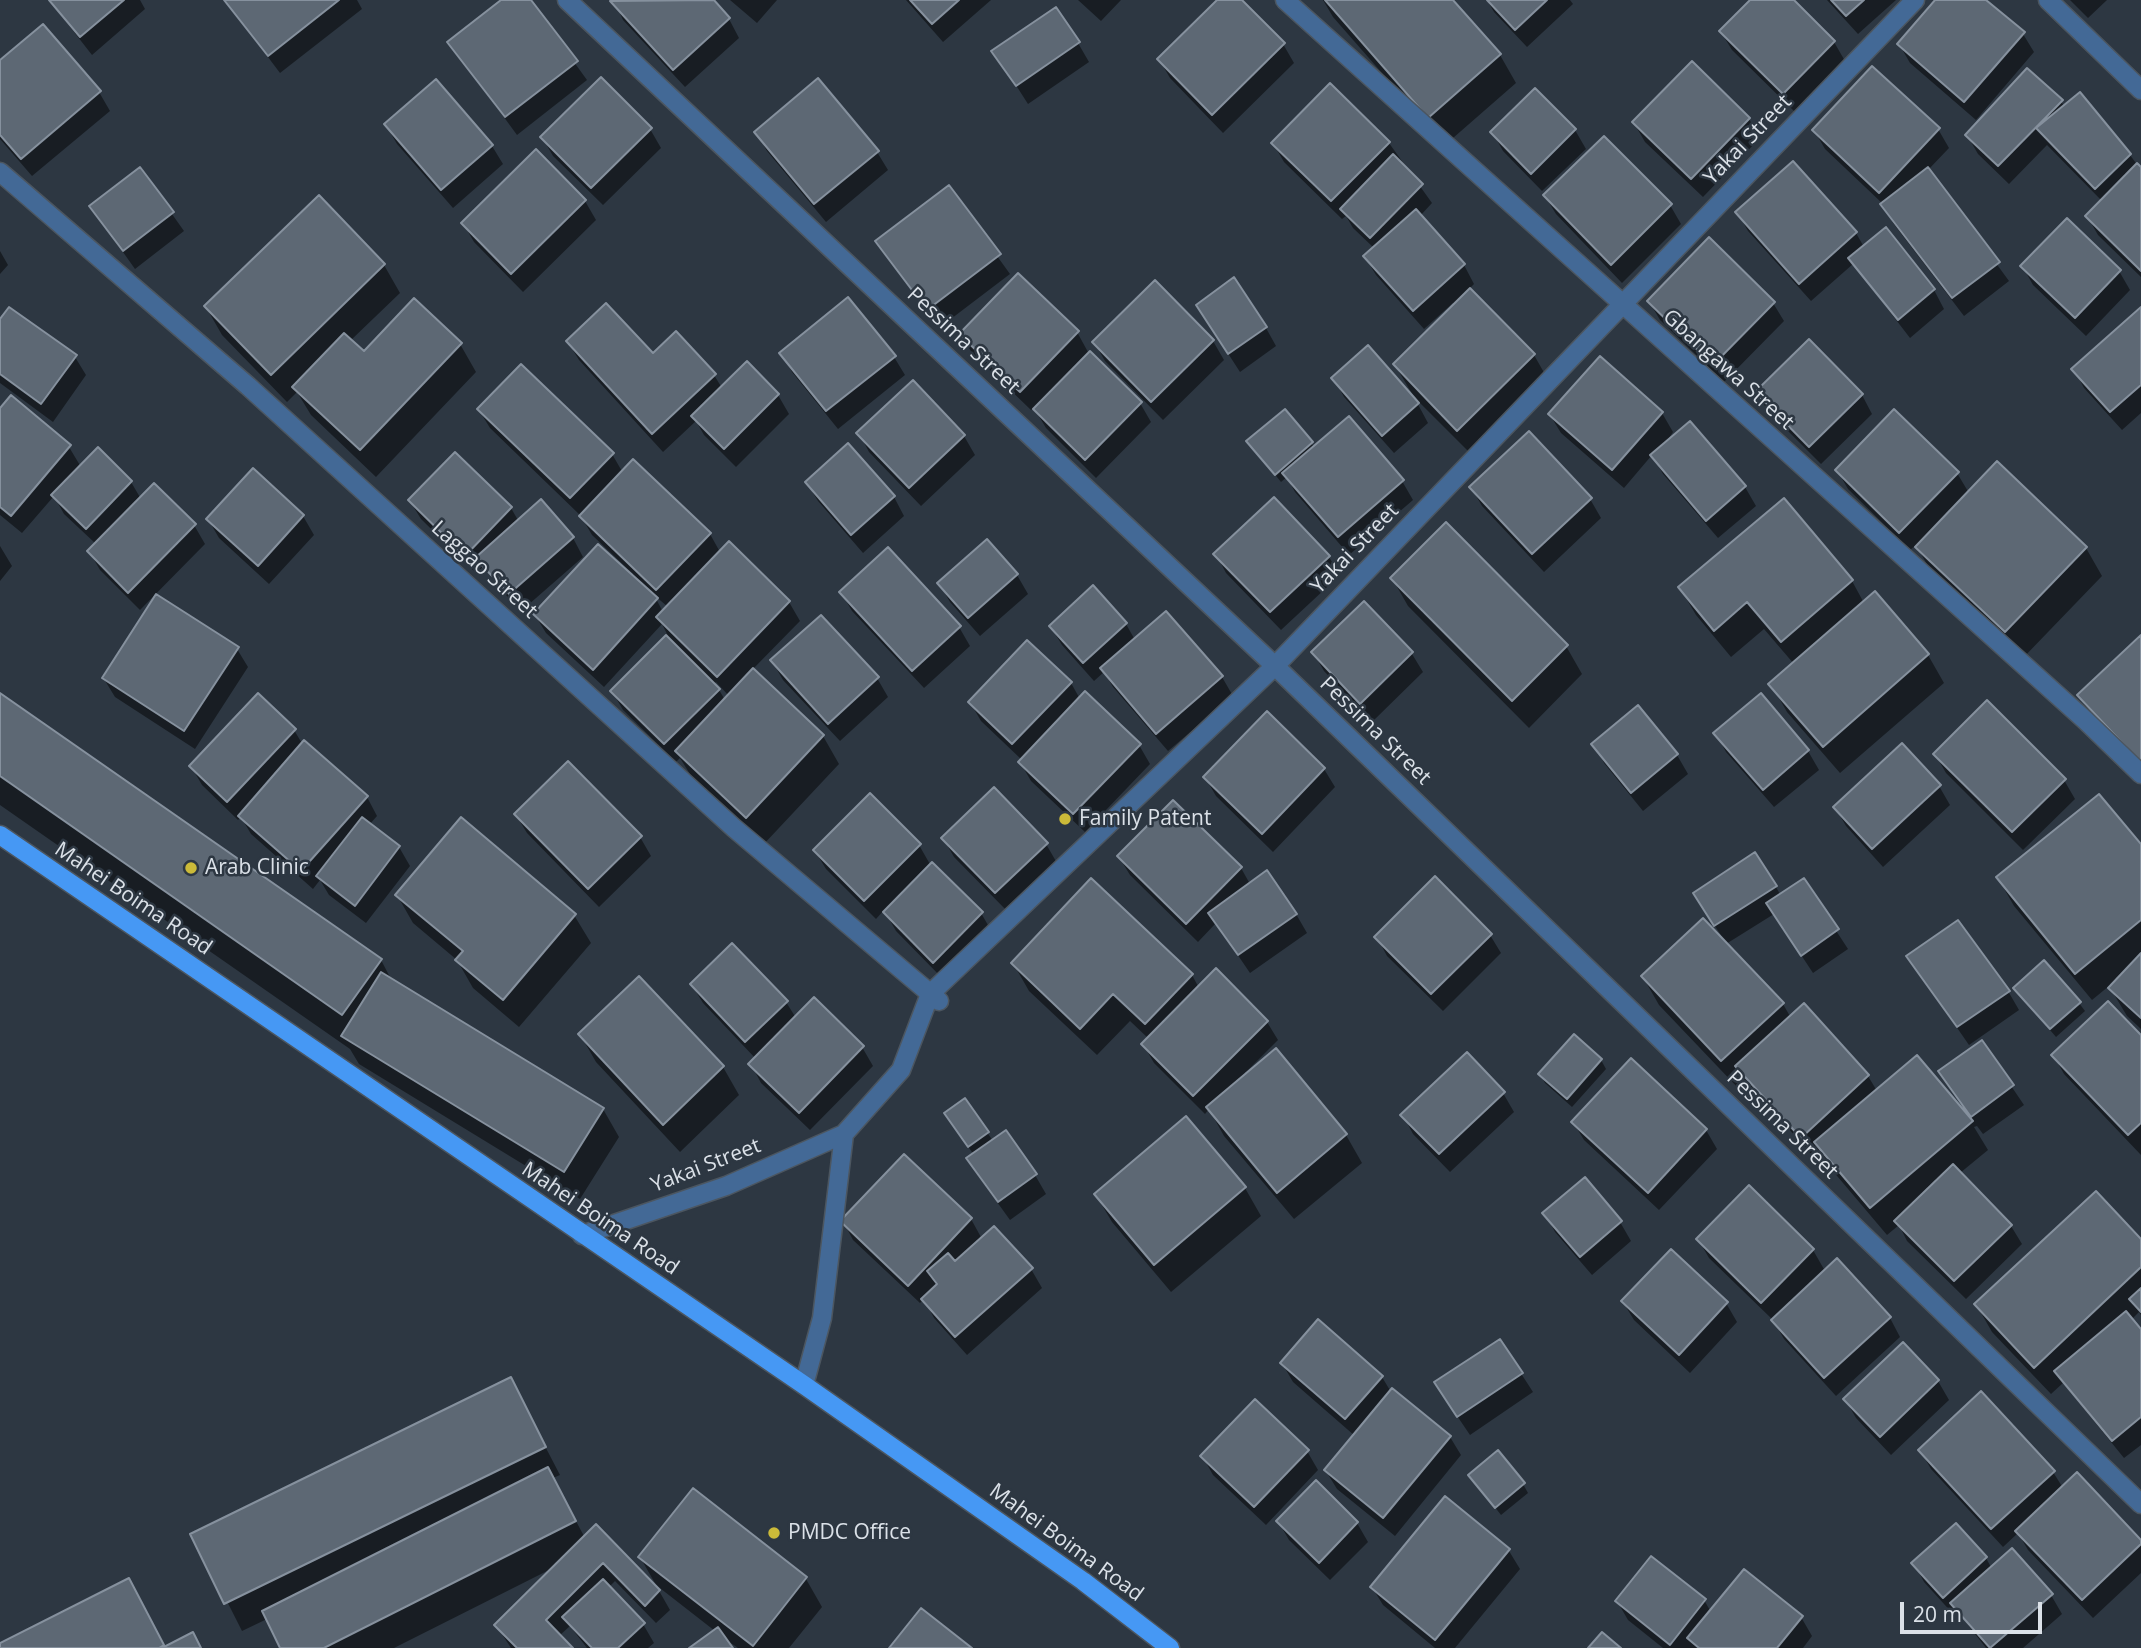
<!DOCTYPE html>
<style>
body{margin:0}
#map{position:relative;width:2141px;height:1648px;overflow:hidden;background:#2d3742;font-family:"Open Sans",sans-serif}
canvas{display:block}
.scale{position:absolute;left:1900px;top:1602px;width:142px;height:32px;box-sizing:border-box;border:4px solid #dbe1e8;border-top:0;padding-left:9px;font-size:21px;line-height:24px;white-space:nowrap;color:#dbe1e8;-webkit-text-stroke:5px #2d3742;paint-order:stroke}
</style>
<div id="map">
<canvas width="2141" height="1648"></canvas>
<div class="scale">20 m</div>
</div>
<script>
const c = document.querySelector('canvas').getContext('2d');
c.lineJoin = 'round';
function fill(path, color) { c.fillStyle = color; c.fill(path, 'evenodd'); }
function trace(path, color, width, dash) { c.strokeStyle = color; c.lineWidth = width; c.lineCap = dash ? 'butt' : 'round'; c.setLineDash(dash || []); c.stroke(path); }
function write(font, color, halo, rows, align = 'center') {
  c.font = font + ' "Open Sans",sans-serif'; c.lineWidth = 5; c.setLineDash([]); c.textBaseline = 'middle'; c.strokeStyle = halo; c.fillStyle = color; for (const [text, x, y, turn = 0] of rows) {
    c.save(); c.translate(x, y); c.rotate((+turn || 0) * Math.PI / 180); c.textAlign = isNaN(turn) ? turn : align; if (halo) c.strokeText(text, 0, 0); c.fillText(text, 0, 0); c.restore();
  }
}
fill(new Path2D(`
 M49,0H140L145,9L92,55Z
 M225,0H357L362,9L280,73Z
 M504,0H529L587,80L517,135L449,42Z
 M614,0H711L729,19L739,38L685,87L623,20Z
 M730,0H777L757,23Z
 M906,0H991L943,42Z
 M1078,0H1121L1101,21Z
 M1220,0H1239L1283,44L1294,63L1223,133L1170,78L1159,59Z
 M1323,0H1451L1500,55L1516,83L1445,145L1333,17Z
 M1487,0H1570L1573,4L1527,47L1494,12Z
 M1753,0H1792L1834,42L1845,61L1795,112L1732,50L1721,32Z
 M1827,0H1896L1858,34Z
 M1937,0H1984L2023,34L2034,52L1976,120L1910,63L1899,44Z
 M2070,0H2107L2088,18Z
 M1078,43L1089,62L1028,104L994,51Z
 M0,62L99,92L110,111L32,176L0,139Z
 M2027,70L2065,106L2130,155L2141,170V277L2098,235L2087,216L2102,201L2047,145L2009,184L1978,154L1967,135Z
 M1535,90L1575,130L1586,149L1542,191L1503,151L1493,133Z
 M1749,119L1760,138L1703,197L1645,142L1634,123Z
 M386,125L492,146L503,164L453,208L397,144Z
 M650,129L661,148L603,205L553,156L542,137Z
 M1938,129L1949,148L1928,170L2009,281L1964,316L1893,223L1883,204L1825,149L1814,130Z
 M756,132L877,152L888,170L826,222L767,151Z
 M1273,143H1389L1432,203L1420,216L1464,265L1474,284L1469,289L1534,355L1550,383L1474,457L1414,397L1395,365L1455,306L1453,303L1424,329L1376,275L1365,257L1374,248L1353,228L1346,216L1342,219L1284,162Z
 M536,151L585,201L596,220L523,292L474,242L463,223Z
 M1793,163L1856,233L1864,247L1934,290L1944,309L1910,338L1853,264L1811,301L1748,231L1737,212Z
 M140,169L184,231L135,269L91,207Z
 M948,188L1010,274L939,328L877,241Z
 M1545,196L1670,205L1681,224L1622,283L1556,214Z
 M319,198L384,265L400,293L350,341L364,354L460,344L476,372L376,477L311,415L297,392L287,402L222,335L206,307Z
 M0,251L8,265L0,274Z
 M2023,267L2119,271L2130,290L2086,336L2033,285Z
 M1155,283L1213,341L1224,360L1163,420L1105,361L1094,342Z
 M1649,301L1773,303L1784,321L1724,382L1660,320Z
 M2141,310V413L2122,430L2084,388L2074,369Z
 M0,322L75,357L86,375L53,422L0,383Z
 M1209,324L1266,328L1276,346L1240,372Z
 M1077,332L1088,352L1140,403L1151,422L1096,478L1046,428L1034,408L1031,410L972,353L961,334Z
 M568,342L714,375L722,388L747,364L778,395L789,414L736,467L704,435L696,421L663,452L579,360Z
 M781,353L894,357L905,375L838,429L792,372Z
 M1334,378L1414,397L1428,423L1394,453L1344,397Z
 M913,382L964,436L975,455L921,506L869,452L859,433Z
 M1757,393L1862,395L1872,414L1821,464L1768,411Z
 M0,410L69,447L81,467L98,450L131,482L141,499L194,525L205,544L140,610L100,570L89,551L96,544L64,514L54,496L22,533L0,515Z
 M479,410L612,454L623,473L710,534L720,552L789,602L800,621L752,670L823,736L839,764L763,845L693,779L680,758L676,762L623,710L612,691L668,636L662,624L604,687L546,633L535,615L633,574L592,535L581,516L490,428ZM654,595L668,607L663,612ZM716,682L729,696L725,700L715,683Z
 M1284,411L1315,448L1348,419L1402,481L1413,500L1349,555L1295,492L1287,477L1281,482L1248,441Z
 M1662,413L1673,432L1663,447L1690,423L1745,487L1756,506L1718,538L1663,474L1652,455L1624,488L1561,433L1550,415Z
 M455,454L511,508L519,522L573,538L583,557L520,612L483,567L476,573L421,519L410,501Z
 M1837,470L1957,473L1969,493L2086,548L2102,576L2022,659L1933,575L1916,545L1910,550L1848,489Z
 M807,483L894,497L904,516L863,553L818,501Z
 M1471,487L1590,499L1601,518L1544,572L1482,506Z
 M1784,500L1852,581L1864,603L1928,655L1944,683L1840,773L1787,712L1771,684L1794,664L1764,629L1731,657L1696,615L1680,588Z
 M303,516L314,535L269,584L219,538L208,519Z
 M987,542L1017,575L1028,594L980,636L950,602L939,583Z
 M0,546L12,566L0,581Z
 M1216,554L1329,557L1340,575L1281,630L1226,573Z
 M1392,578L1566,646L1582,674L1529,728L1408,606Z
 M841,592L959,627L970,646L924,688L852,611Z
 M1364,604L1412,654L1423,672L1372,722L1324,671L1313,652Z
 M1166,613L1222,677L1233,696L1168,751L1113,687L1104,672L1094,681L1062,645L1051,627L1126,624L1135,640Z
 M2141,638V772L2095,723L2079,695Z
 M237,649L248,667L195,749L115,697L104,679Z
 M772,661L877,678L888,697L840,741L783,680Z
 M1071,683L1080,699L1139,745L1150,764L1085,832L1031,781L1020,762L1022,760L981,721L970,702Z
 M0,695L381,960L392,981L603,1109L619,1137L580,1199L359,1064L350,1049L0,805Z
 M1760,695L1808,751L1819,770L1774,807L1726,752L1716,733Z
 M1638,708L1677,755L1688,774L1643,811L1604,763L1594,744Z
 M294,730L303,745L367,797L377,816L369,825L399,847L410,866L366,923L329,895L320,880L313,889L251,834L241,817L238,820L202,785L191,766Z
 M1935,754L2064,780L2075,799L2023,850L1946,773Z
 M1324,769L1335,787L1273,852L1216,796L1205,777Z
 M1939,786L1950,805L1883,867L1846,826L1835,807Z
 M1173,802L1241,868L1250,884L1296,914L1307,933L1250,973L1216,923L1198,942L1130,875L1119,857Z
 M516,815L640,837L651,856L599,907L527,833Z
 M943,838L1046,844L1057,863L1007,911L954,857Z
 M919,845L931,866L981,913L992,932L944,980L896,931L884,910L876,919L826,869L815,851Z
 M2141,847V1029L2127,1016L2109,986L2092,1000L2014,906L1998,878Z
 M1803,880L1848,949L1813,973L1774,914L1726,944L1783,1004L1791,1018L1868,1076L1877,1091L1964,1114L1967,1112L1940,1072L1982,1043L2024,1105L1983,1134L1977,1126L1974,1127L1988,1150L1960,1173L2011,1226L2022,1244L1966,1299L1907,1241L1899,1225L1887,1235L1832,1170L1820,1149L1812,1155L1746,1081L1738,1088L1659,1005L1643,977L1722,937L1706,912L1776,887L1781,896Z
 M397,895L574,915L591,943L519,1027L473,988L457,960L413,923Z
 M1490,935L1501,953L1443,1011L1387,956L1377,937Z
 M1908,957L2008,991L2019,1010L1969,1045Z
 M1013,963L1192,975L1199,988L1267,1022L1278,1040L1245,1073L1346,1135L1362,1163L1294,1219L1224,1136L1209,1109L1205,1114L1154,1063L1143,1044L1149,1039L1130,1021L1097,1055L1029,991Z
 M639,978L723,1067L739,1095L680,1152L596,1062L580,1034Z
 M692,985L786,1002L796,1018L862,1047L873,1066L810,1130L761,1083L751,1064L756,1059L703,1003Z
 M2015,989L2079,1003L2085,1011L2056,1037Z
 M2141,1038V1155L2064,1074L2054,1056Z
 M1601,1060L1606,1069L1572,1107L1545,1083L1540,1074Z
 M1503,1093L1514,1112L1450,1172L1413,1134L1403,1115Z
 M965,1100L993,1141L1035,1175L1046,1194L1010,1220L979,1177L968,1159L974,1155L951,1122Z
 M1186,1119L1245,1188L1261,1216L1171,1292L1112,1222L1096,1195Z
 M1573,1122L1706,1130L1717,1149L1659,1210L1584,1140Z
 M904,1156L971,1219L982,1239L1031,1269L1042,1288L967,1355L934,1318L924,1299L920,1303L853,1240L843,1221Z
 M1545,1213L1620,1222L1631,1241L1592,1275L1555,1232Z
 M1698,1239L1813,1250L1825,1271L1890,1318L1900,1337L1836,1396L1784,1339L1773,1320L1709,1258Z
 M2141,1241V1315L2139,1312L2131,1320L2141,1332V1445L2124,1458L2063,1383L2051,1394L1992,1332L1976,1304Z
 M1623,1302L1726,1303L1737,1322L1690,1373L1634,1320Z
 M1500,1341L1533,1392L1470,1435L1447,1401Z
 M1903,1345L1938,1381L1949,1400L1891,1455L1856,1418L1845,1399Z
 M1282,1363L1382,1377L1391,1392L1450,1437L1461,1455L1395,1536L1337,1489L1326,1471L1355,1436L1293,1382Z
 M510,1379L560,1475L553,1478L585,1538L658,1589L670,1610L656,1623L615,1581L609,1587L643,1624L654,1643L648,1648H587L570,1626L559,1636L571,1648H511L496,1625L553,1568L394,1648H282L267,1619L242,1631L193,1534Z
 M1920,1450L2053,1472L2063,1488L2141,1543V1573L2093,1618L2028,1550L2018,1533L2003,1547L1931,1469Z
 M1307,1451L1318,1470L1266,1525L1213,1475L1203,1457Z
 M1470,1475L1523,1484L1528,1493L1501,1515Z
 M694,1490L806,1579L822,1607L789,1648H738L725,1639L731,1648H692L715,1631L656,1585L640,1557Z
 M1445,1499L1509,1551L1520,1569L1455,1648H1435L1383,1605L1372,1587Z
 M1278,1521L1357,1523L1368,1542L1330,1580L1289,1540Z
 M1986,1558L1992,1569L2051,1595L2062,1614L2023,1648H1986L1958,1612L1954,1615L1924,1582L1914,1563Z
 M1704,1600L1711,1612L1801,1617L1812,1636L1803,1648H1663L1628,1620L1617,1601Z`), '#0007');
const building = new Path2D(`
 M49,0H124L80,37Z
 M224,0H339L268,56Z
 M501,0H531L578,61L505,117L447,42Z
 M714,0L730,18L673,70L610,1Z
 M910,0H959L932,24Z
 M1217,0H1242L1285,43L1212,115L1157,59Z
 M1325,0H1453L1501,54L1428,118Z
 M1487,0H1547L1515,30Z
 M1750,0H1794L1835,41L1783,94L1719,31Z
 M1831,0H1864L1846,16Z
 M1935,0H1986L2025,32L1964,102L1897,44Z
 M1056,7L1080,42L1016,86L991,51Z
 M43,24L101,91L21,159L0,135V60Z
 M1692,61L1750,118L1691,179L1632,122Z
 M1872,66L1940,128L1879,193L1812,130Z
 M2027,68L2063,100L1998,166L1965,135Z
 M601,77L652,128L591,188L540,137Z
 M818,78L879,151L814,204L754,132Z
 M436,79L493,145L441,190L384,124Z
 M1330,83L1390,142L1331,201L1271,143Z
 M1535,88L1576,129L1531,174L1490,132Z
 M2080,92L2131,154L2095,189L2036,128Z
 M1604,136L1672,204L1611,265L1543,195Z
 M536,149L586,200L511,274L461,223Z
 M1393,154L1423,184L1370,238L1340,209Z
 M1793,161L1857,232L1799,284L1735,212Z
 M2137,163L2141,167V271L2085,216Z
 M140,167L174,212L123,251L89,206Z
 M1928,167L2000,262L1952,298L1880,204Z
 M949,185L1001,254L927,310L875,241Z
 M319,195L385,264L271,375L204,306Z
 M1416,209L1465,264L1413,311L1363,256Z
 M2067,218L2121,270L2075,318L2020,266Z
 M1886,227L1935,289L1898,320L1848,258Z
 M1709,237L1775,302L1713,365L1647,301Z
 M1018,273L1079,331L1020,392L959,334Z
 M1234,277L1267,327L1228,354L1196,305Z
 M1155,280L1214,340L1151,402L1092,342Z
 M1470,288L1535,354L1457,431L1393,364Z
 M848,297L896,356L826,411L779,353Z
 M414,298L462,343L360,450L292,387L344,333L364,351Z
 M606,303L653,353L676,331L716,374L652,434L566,341Z
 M9,307L77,355L41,404L0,374V319Z
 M2141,307V385L2110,412L2071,369Z
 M1809,339L1863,394L1809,447L1755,392Z
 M1368,345L1419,403L1382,436L1331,378Z
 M1090,351L1142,402L1085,460L1033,409Z
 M1600,356L1663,412L1612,470L1548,414Z
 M747,361L779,394L724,449L691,416Z
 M521,364L614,453L570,498L477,409Z
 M913,380L965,435L909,488L856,433Z
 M11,395L71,445L11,516L0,507V408Z
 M1285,409L1313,442L1275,475L1246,441Z
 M1894,409L1959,472L1899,533L1835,470Z
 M1349,416L1404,480L1338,537L1282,473Z
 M1690,421L1746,486L1706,521L1650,455Z
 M1529,431L1592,498L1532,554L1469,487Z
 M848,443L895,496L851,535L805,482Z
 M98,447L132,481L86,529L51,495Z
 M455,452L512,507L465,556L408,500Z
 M633,459L711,533L656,590L579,516Z
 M1997,461L2087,547L2005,632L1915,547Z
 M253,468L304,515L258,566L206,519Z
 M154,483L196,524L128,593L87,551Z
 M1274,497L1330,556L1270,612L1213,554Z
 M1784,498L1853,580L1781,642L1747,602L1714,631L1678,587Z
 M541,499L574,537L509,594L475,558Z
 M1446,522L1568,645L1512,701L1390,578Z
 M987,539L1018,574L968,618L937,583Z
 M729,541L790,601L717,677L656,617Z
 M598,544L658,598L593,670L533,614Z
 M888,547L961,626L912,671L839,592Z
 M1093,585L1127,623L1083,663L1049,626Z
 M1875,591L1929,654L1823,747L1768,684Z
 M156,594L239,647L184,731L102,678Z
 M1364,601L1413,652L1360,704L1311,652Z
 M1166,611L1223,676L1156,734L1100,668Z
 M821,615L879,677L828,724L770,660Z
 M666,635L720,689L664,744L610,691Z
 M2141,635V763L2077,695Z
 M1027,640L1072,682L1012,744L968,702Z
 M753,668L824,735L746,818L675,751Z
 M1085,691L1141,744L1073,814L1018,762Z
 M0,693L382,959L342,1015L0,776Z
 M258,693L296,729L227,802L189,766Z
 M1761,693L1809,750L1763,790L1713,733Z
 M1987,700L2066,779L2012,832L1933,754Z
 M1638,705L1678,754L1631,793L1591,744Z
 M1267,711L1325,768L1262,834L1203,777Z
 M304,740L368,796L301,871L238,816Z
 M1902,743L1941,785L1872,849L1833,807Z
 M568,761L642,836L588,889L514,814Z
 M994,787L1048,843L995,893L941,838Z
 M870,793L921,844L864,901L813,850Z
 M2099,794L2141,844V920L2075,974L1996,877Z
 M1173,800L1242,867L1186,924L1117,856Z
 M362,817L400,846L355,906L316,876Z
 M461,817L576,914L503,1000L455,960L463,951L395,895Z
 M1755,852L1777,886L1714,926L1693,893Z
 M932,862L983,912L933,963L883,912Z
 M1267,870L1297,914L1238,955L1208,913Z
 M1435,876L1492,934L1431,994L1374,937Z
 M1091,878L1193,974L1145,1024L1113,994L1080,1029L1011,963Z
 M1804,878L1839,929L1801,956L1766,903Z
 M1703,918L1784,1003L1721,1061L1641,976Z
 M1958,920L2010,991L1957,1027L1906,956Z
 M732,943L788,1001L745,1042L690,984Z
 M2141,953V1018L2108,988Z
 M2044,960L2081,1002L2050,1029L2013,988Z
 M1216,968L1268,1021L1193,1096L1141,1044Z
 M381,972L604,1108L564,1172L341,1036Z
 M639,976L724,1066L663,1125L578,1034Z
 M814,997L864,1046L799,1113L748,1064Z
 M2108,1001L2141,1035V1123L2128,1135L2051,1055Z
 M1804,1003L1869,1075L1801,1138L1735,1066Z
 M1574,1034L1602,1059L1567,1099L1538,1074Z
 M1982,1040L2014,1085L1971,1117L1938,1071Z
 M1276,1048L1347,1134L1277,1193L1206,1107Z
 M1467,1052L1505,1092L1439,1154L1400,1115Z
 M1917,1055L1973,1121L1870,1208L1814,1142Z
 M1631,1058L1707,1129L1648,1193L1571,1122Z
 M965,1098L989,1132L968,1147L944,1113Z
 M1186,1116L1246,1187L1154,1265L1094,1194Z
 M1006,1130L1037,1174L998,1202L966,1158Z
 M904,1154L972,1218L908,1286L840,1221Z
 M1953,1164L2012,1225L1954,1281L1894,1221Z
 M1585,1177L1622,1221L1580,1257L1542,1213Z
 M1749,1185L1814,1249L1761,1303L1696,1239Z
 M2096,1191L2141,1239V1267L2034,1368L1974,1304Z
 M994,1226L1033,1268L955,1337L921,1299L937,1284L927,1271L948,1253L955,1261Z
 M1671,1249L1728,1302L1679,1355L1621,1301Z
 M1837,1258L1891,1317L1824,1378L1771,1320Z
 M2141,1288V1312L2129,1299Z
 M2126,1311L2141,1329V1417L2112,1441L2054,1371Z
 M1318,1319L1383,1376L1345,1419L1280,1363Z
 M1500,1339L1523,1373L1457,1417L1434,1382Z
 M1903,1342L1939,1380L1880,1437L1843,1399Z
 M511,1377L546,1447L224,1604L190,1534Z
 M1392,1388L1451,1436L1383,1518L1324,1470Z
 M1981,1391L2055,1471L1991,1529L1918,1450Z
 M1255,1399L1309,1450L1254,1507L1200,1456Z
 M1498,1450L1525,1483L1495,1508L1468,1475Z
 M548,1467L576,1521L324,1648H280L262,1611Z
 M2077,1472L2141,1540V1544L2082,1600L2015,1531Z
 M1316,1480L1358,1522L1319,1563L1276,1521Z
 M693,1488L807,1577L753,1646L638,1557Z
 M1445,1496L1510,1549L1435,1640L1370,1587Z
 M1956,1523L1987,1557L1943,1598L1911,1563Z
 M596,1524L660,1590L645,1606L603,1563L546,1620L573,1648H517L494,1625Z
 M2012,1548L2053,1594L1990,1648L1950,1603Z
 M1651,1556L1706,1599L1670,1645L1615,1601Z
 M1744,1569L1803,1616L1777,1648H1699L1687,1638Z
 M129,1578L164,1645L159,1648H0V1643Z
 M603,1579L645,1623L618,1648H592L562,1617Z
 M921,1608L972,1648H889Z
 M718,1627L733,1648H689Z
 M193,1632L201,1648H162Z
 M1602,1632L1621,1648H1588Z`);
fill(building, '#5d6874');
trace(building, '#86919e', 2);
const minor = new Path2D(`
 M567,0L1275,666L2141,1504
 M1285,0L2085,720L2141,774
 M2048,0L2141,90
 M0,172L248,386L734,828L939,1001
 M582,1235L726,1186L844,1134L901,1070L930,994L1275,666L1915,0
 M804,1385L822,1318L844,1134`);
const major = new Path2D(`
 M0,835L804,1385L1083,1581L1170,1648`);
trace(minor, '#4c5660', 21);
trace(major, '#4c5660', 21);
trace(minor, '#436996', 18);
trace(major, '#4698f4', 18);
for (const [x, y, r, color] of [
 [1065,819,7,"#cbba39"],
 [191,868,7,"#cbba39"],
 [774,1533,7,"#cbba39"]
]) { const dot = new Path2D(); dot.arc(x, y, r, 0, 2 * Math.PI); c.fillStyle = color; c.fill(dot); trace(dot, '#2d3742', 2.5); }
write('21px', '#dbe1e8', '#2d3742', [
 ["Yakai Street",1748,140,-46],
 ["Pessima Street",963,341,43],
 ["Gbangawa Street",1728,370,42],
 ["Yakai Street",1355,549,-46],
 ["Laggao Street",484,570,42],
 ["Pessima Street",1375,731,44],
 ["Mahei Boima Road",133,899,34],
 ["Pessima Street",1782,1125,44],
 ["Yakai Street",706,1166,-21],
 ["Mahei Boima Road",600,1219,34],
 ["Mahei Boima Road",1066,1543,36]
]);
write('21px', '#dbe1e8', '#2d3742', [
 ["Family Patent",1079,819],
 ["Arab Clinic",205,868],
 ["PMDC Office",788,1533]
], 'left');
</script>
